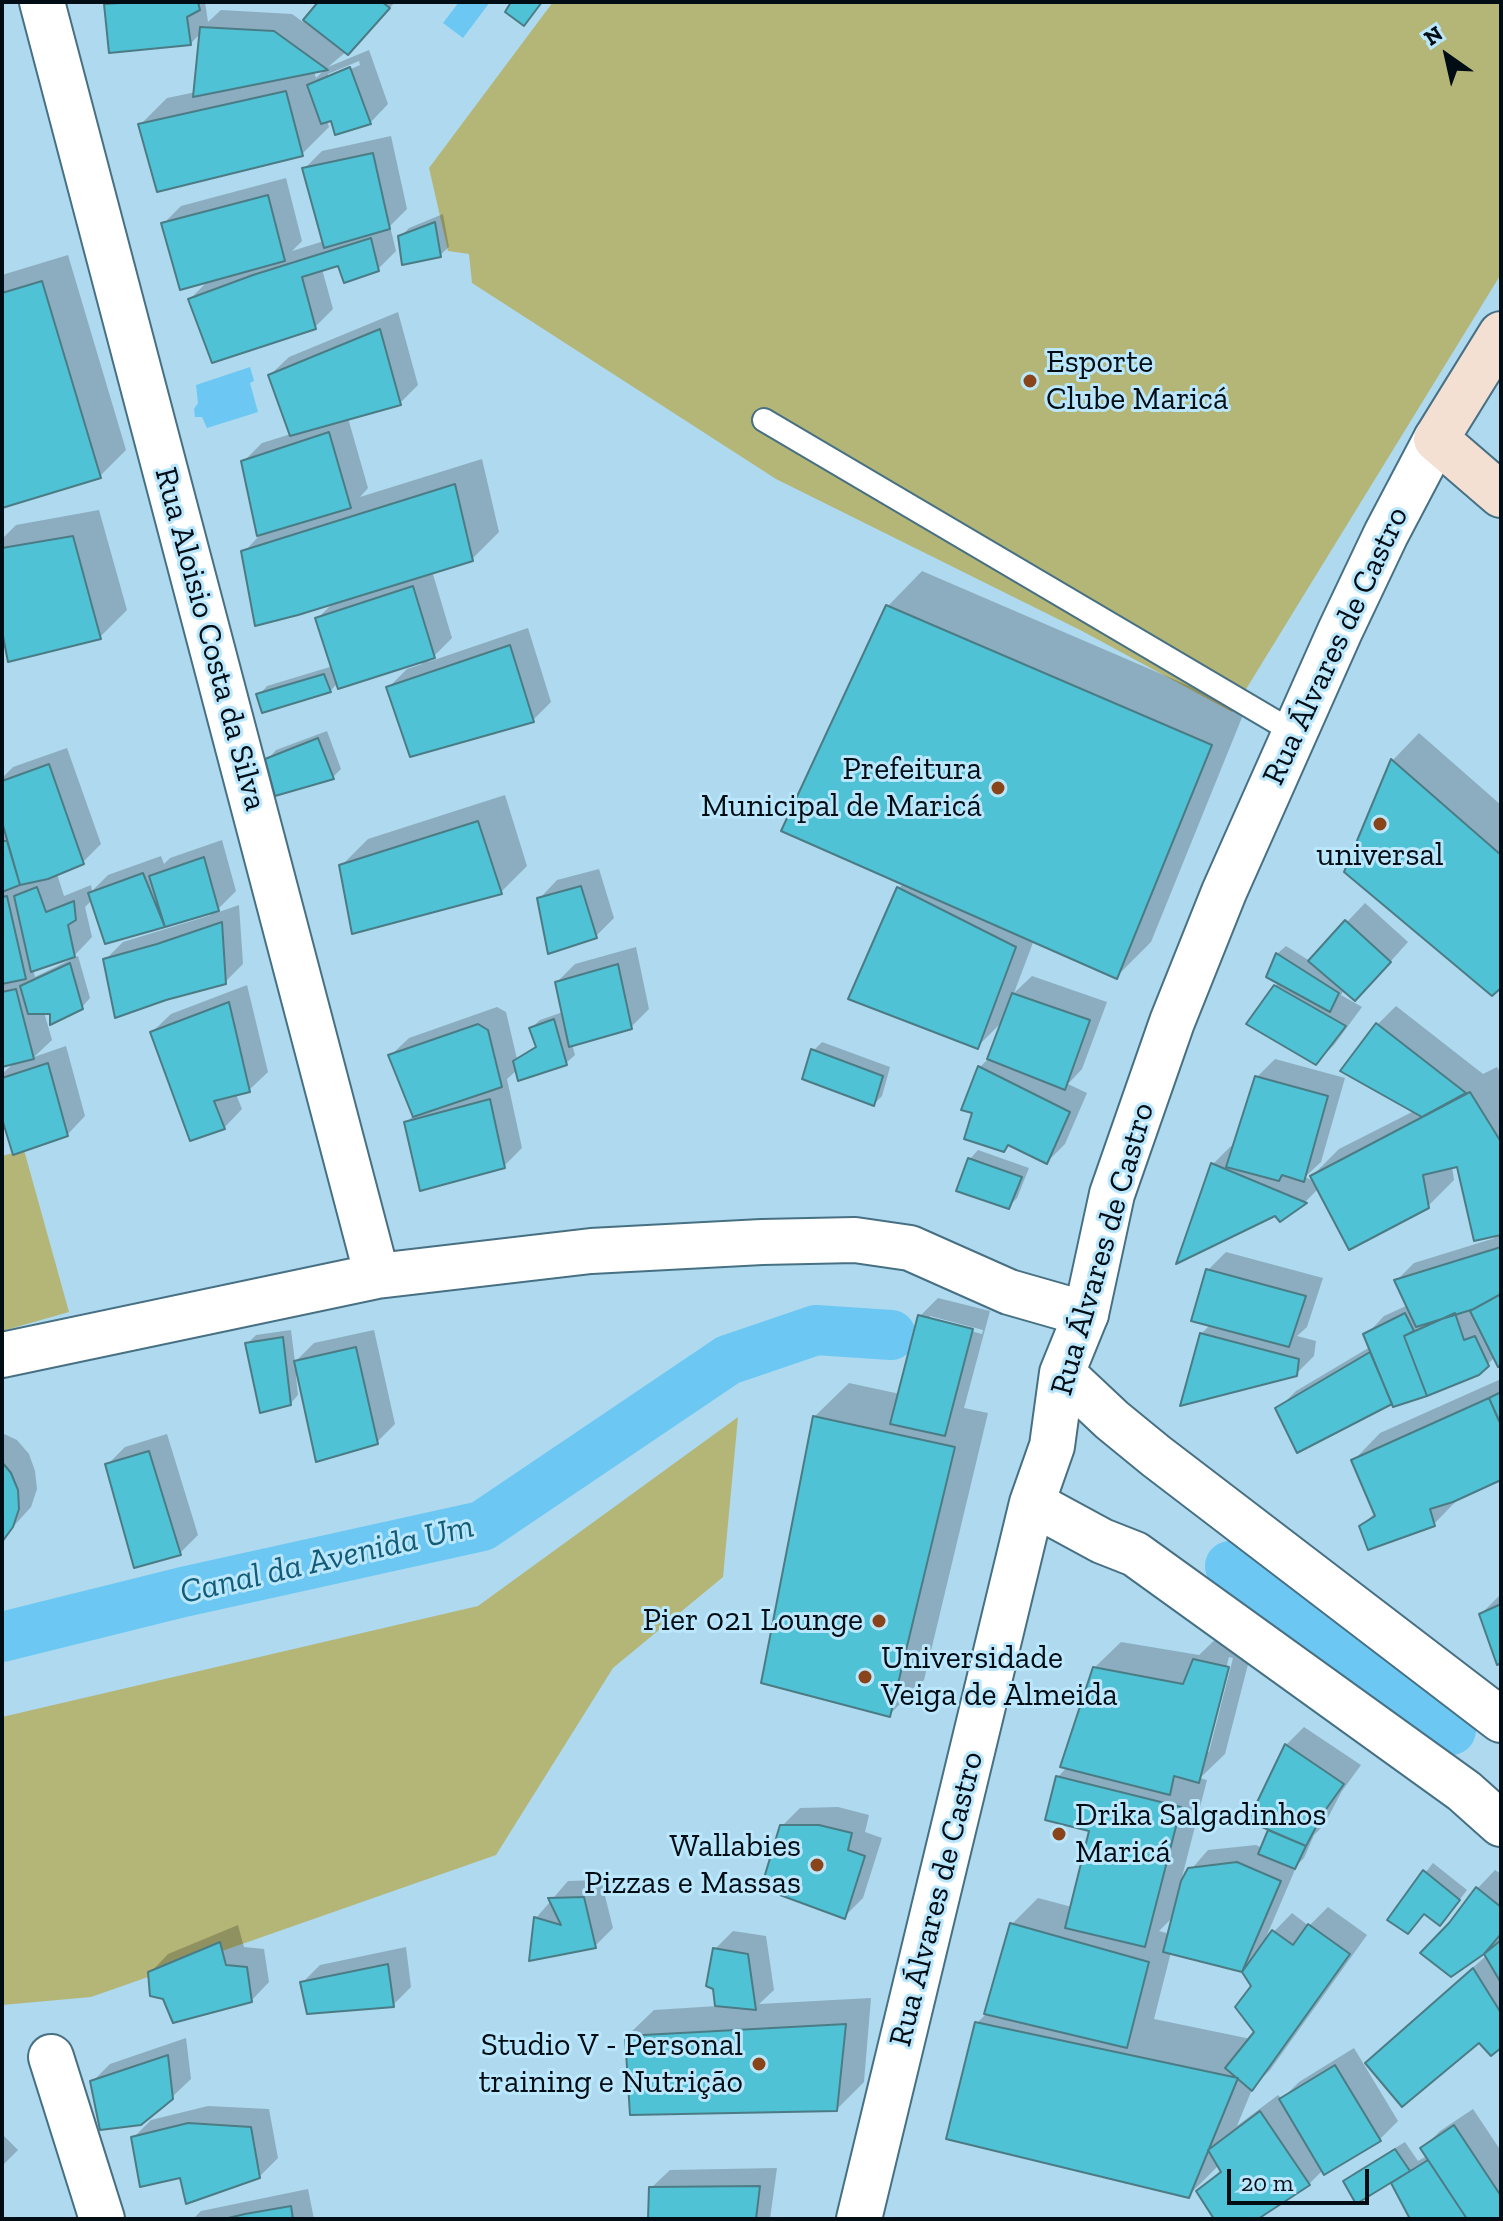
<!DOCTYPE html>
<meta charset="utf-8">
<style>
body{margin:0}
#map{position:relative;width:1503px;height:2221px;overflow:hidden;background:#aed9ef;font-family:"Zilla Slab",serif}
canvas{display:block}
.frame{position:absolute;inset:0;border:4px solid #010d14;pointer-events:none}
.north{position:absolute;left:1407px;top:16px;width:80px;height:80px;-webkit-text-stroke:6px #bbe7fd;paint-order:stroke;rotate:326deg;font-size:22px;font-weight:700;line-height:32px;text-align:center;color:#010d14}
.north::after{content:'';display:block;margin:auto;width:28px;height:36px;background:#010d14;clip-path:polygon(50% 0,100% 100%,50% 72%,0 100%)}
.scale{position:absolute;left:1227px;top:2169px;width:142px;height:36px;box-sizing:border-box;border:4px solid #010d14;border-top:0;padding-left:10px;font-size:24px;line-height:28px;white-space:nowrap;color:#010d14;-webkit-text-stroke:6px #bbe7fd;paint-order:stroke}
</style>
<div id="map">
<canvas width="1503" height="2221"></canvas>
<div class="frame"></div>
<div class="north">N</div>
<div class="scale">20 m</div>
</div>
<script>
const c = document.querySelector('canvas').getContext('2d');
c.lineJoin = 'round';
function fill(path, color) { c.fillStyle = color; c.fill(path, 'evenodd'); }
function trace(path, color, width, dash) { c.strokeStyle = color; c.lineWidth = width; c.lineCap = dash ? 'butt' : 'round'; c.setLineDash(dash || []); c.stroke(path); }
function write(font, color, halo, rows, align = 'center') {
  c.font = font + ' "Zilla Slab",serif'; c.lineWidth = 6; c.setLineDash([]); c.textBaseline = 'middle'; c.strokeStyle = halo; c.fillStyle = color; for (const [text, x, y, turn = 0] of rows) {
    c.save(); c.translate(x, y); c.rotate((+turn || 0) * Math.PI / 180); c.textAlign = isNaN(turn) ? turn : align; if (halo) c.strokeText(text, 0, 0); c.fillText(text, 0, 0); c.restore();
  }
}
fill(new Path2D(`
 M553,2H1501V274L1232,712L1082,631L776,479L472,283L469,254L448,251L429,168Z
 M24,1150L69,1312L2,1331V1156Z
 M738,1417L723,1577L613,1668L496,1855L91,1997L2,2005V1717L478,1606Z`), '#b4b678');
fill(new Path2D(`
 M459,2H490L463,38L443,23Z
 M250,367L254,381L250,383L258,412L207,428L202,417H195L194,409L198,403L196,385Z`), '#6cc8f2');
fill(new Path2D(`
 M110,2H205L208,22L221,10L292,14L303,22L321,2H395L366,35L328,67L369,50L388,104L370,123L333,118L327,120L329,127L302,154L140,125L167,98L196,92L202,32L190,44L107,5ZM359,61L360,65L328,79V74ZM326,68L316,78L314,71Z
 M391,136L407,209L390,226L396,251L378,269L339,263L322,269L333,309L315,327L190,299L210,279L163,224L181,206L286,178L302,241L292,251L324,241L304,169L322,151Z
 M443,214L449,247L440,255L400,237L409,228Z
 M68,255L126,450L100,476L2,506V275Z
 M398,312L418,385L400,403L348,418L368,488L360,497L482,459L499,532L472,559L432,571L452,638L428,662L528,628L551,702L533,720L389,687L407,669L422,664L421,660L338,683L330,691L259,695L267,686L333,666L318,618L334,602L244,552L259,536L243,462L262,443L291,434L270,375L289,357Z
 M99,510L127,610L100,637L2,620V539L16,525Z
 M922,571L1245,710L1151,942L1117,976L1034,940L1014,993L1032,976L1107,1002L1082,1069L1068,1084L1087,1093L1065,1144L1047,1162L1010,1144L1004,1150L974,1112L963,1109L980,1067L991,1056L1004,1020L978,1046L898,889L904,883L784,830L888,606Z
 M327,731L341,769L333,777L268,759L276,750Z
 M1419,733L1501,805V985L1346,871L1393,760Z
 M67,748L101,844L83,862L57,874L64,896L91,885L92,891L108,875L161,856L164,864L170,858L222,840L236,891L213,914L239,905L243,964L225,982L105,960L123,942L211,915L210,912L107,942L92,900L85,907L92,937L74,956L33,969L35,977L78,956L90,998L82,1007L44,1012L52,1040L34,1057L66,1046L85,1116L67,1135L2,1111V1074L14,1063L2,1065V778L13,767Z
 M505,795L527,866L501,892L341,866L368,839Z
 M599,869L614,918L596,936L539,899L557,880Z
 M1365,903L1408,942L1373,981L1344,990L1341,995L1362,1007L1334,1045L1316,1063L1275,986L1279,982L1277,954L1286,946L1310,961Z
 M636,947L649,1009L631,1027L572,1044L575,1055L566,1063L517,1070L507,1079L522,1148L504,1166L406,1123L414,1115L390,1056L409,1038L497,1007L506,1012L517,1059L538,1045L531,1028L540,1020L563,1012L557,982L575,964Z
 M247,985L268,1072L249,1090L236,1094L242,1109L224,1128L152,1032L171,1014Z
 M1396,1006L1483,1074L1497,1067L1501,1073V1364L1495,1357L1488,1364L1393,1401L1278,1409L1296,1391L1370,1347L1366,1335L1384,1316L1408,1305L1396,1281L1414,1263L1495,1238L1459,1165L1452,1166L1454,1180L1427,1207L1319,1188L1305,1202L1280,1219L1213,1164L1231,1146L1235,1148L1257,1077L1275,1059L1345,1078L1321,1162L1305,1177L1315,1182L1312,1176L1339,1149L1414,1111L1343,1070L1378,1024Z
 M822,1042L890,1067L882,1096L874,1104L813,1051Z
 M978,1150L1029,1168L1017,1198L1008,1207L970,1159Z
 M1226,1252L1323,1278L1307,1327L1297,1336L1316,1341L1314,1356L1296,1374L1201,1334L1211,1324L1208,1270Z
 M938,1298L990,1311L964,1408L988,1413L924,1680L890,1714L814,1417L849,1383L900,1394L920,1316ZM930,1316L983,1330L982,1334L930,1320Z
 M291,1330L295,1362L314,1343L374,1330L395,1424L377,1442L299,1376H296L298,1395L290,1404L247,1344L256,1335Z
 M1501,1379V1478L1460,1497L1434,1524L1361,1526L1376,1512L1354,1460L1380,1433Z
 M2,1433L17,1440L29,1454L35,1471L37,1489L31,1507L2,1539Z
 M167,1434L198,1535L180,1553L107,1465L125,1447Z
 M1501,1594V1661L1481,1614Z
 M1222,1633L1254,1641L1225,1754L1200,1778L1207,1780L1181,1881L1208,1850L1256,1845L1262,1848L1272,1829L1251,1820L1286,1745L1304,1727L1361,1765L1342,1791L1324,1825L1314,1835L1304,1858L1297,1865L1264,1942L1292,1913L1309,1926L1328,1907L1367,1935L1270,2070L1253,2087L1237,2126L1278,2095L1282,2099L1299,2082L1354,2048L1398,2121L1380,2139L1324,2172L1323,2170L1309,2184L1255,2219H1216L1198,2192L1222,2169L1219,2165L1188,2196L977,2023L986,2014L1012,1924L1038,1898L1072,1907L1091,1830L1058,1777L1067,1767L1094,1668L1121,1642L1199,1655ZM1229,1657L1233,1658L1209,1752H1205ZM1174,1916L1170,1934L1159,1931ZM1171,1952L1243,1971L1254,1986L1257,2032L1251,2039L1154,2019Z
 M838,1807L869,1815L865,1832L882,1838L863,1898L845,1916L782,1826L800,1808Z
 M1433,1863L1467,1890L1448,1915L1425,1912L1389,1919Z
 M1495,1870L1501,1874V2045L1480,2040L1386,2045L1487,1955L1450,1924L1478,1888Z
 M601,1880L613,1928L595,1946L536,1918L568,1881Z
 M238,1925L244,1947L264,1949L269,1982L251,2001L165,1998L150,1973L168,1954Z
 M733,1931L766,1936L774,1990L759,2004L871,1998L864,2082L837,2109L627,2036L654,2010L717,2006L715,1949Z
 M406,1947L411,1987L393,2005L302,1983L320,1965Z
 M186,2038L191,2079L172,2097L92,2082L110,2064Z
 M208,2106L269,2109L278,2158L259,2177L182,2175L133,2138L151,2120Z
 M1473,2109L1501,2151V2219H1412L1393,2184L1399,2177L1345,2182L1354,2173L1405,2142L1418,2161L1427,2156L1422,2149L1440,2131Z
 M2,2134L18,2150L2,2166Z
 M777,2168L770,2219H650L651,2188L670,2170Z
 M308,2189L314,2219H193L201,2211Z`), '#0003');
trace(new Path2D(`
 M1230,1566L1451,1730
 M2,1637L183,1592L482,1526L728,1360L816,1330L891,1335`), '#6cc8f2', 50);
const building = new Path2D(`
 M134,2H198L200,10L187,17L191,45L109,53L104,4Z
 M318,2H382L390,8L348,55L303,20Z
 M511,2H542L524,26L505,12Z
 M200,27L274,31L328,70L193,97Z
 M350,67L371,124L335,135L331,121L321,124L307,85Z
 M286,91L303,156L157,192L138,124Z
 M373,153L390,229L324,248L302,168Z
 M268,195L285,261L180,290L161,223Z
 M435,222L441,257L402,265L398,236Z
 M371,238L379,271L344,283L338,266L302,277L316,329L212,363L188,299L253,275Z
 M42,281L101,478L2,508V293Z
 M380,329L401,405L290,436L268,375Z
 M329,432L351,508L257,536L241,461Z
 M455,484L473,561L298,615L255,626L241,551Z
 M73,536L101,639L8,662L2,631V548Z
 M413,586L435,658L338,689L315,618Z
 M886,605L1212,745L1117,979L781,831Z
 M510,645L534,722L410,757L386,687Z
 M324,674L331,692L262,713L256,694Z
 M318,738L334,779L275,796L265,759Z
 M1391,759L1501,855V988L1492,996L1344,872Z
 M49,764L84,864L48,879L20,885L2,822V781Z
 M478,821L502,894L352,934L339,865Z
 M2,841H7L20,885L2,892Z
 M204,857L219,911L165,927L149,876Z
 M143,873L165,927L105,944L88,893Z
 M581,886L597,938L548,954L537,898Z
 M37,887L46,912L74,901L76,920L68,925L75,957L31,972L14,896Z
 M897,887L1016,947L978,1049L848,999Z
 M7,896L26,979L2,984V897Z
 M1345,920L1391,962L1355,1001L1308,961Z
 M222,922L226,984L166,1000L115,1018L103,959L157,944Z
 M1276,953L1339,993L1330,1012L1266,977Z
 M70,963L83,1009L50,1025V1014H28L20,986Z
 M618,964L632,1029L569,1047L555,982Z
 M1274,985L1346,1026L1316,1065L1246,1024Z
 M16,989L34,1059L2,1067V992Z
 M1012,993L1090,1020L1065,1090L987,1059Z
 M229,1002L250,1092L214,1101L225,1129L190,1141L150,1032Z
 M554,1019L567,1065L518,1081L513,1061L536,1047L529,1028Z
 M1376,1023L1466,1093L1422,1117L1340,1071Z
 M478,1024L488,1030L502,1087L413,1117L388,1055Z
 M811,1049L883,1076L874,1106L802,1079Z
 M48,1063L68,1136L13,1155L2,1119V1078Z
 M978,1066L1070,1112L1047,1164L1008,1145L1004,1152L964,1139L972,1113L961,1110Z
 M1255,1076L1328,1096L1304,1182L1282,1175L1279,1181L1226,1167Z
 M1470,1092L1501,1142V1235L1474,1241L1457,1167L1423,1175L1429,1208L1349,1250L1310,1176Z
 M490,1099L505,1168L420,1191L404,1122Z
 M968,1158L1022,1177L1009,1209L956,1191Z
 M1211,1163L1307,1203L1280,1222L1275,1216L1176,1264Z
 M1501,1247V1294L1474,1309L1416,1327L1394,1280Z
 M1206,1269L1306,1296L1289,1347L1191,1321Z
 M1501,1294V1366L1498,1367L1470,1311Z
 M1405,1313L1414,1331L1404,1336L1427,1396L1393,1407L1363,1334Z
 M1455,1313L1464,1340L1475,1336L1489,1366L1479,1375L1427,1396L1404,1336Z
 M918,1315L973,1329L945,1436L890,1424Z
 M1200,1333L1299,1359L1297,1376L1180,1406Z
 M283,1337L291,1405L260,1413L245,1343Z
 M356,1347L378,1444L316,1462L294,1361Z
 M1370,1352L1392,1404L1297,1453L1275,1408Z
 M1501,1392V1421H1499L1489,1398Z
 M1489,1398L1501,1425V1480L1453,1502L1430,1509L1435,1526L1368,1550L1359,1526L1375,1516L1351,1460Z
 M813,1416L955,1447L890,1717L761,1683Z
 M149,1451L181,1555L134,1568L105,1464Z
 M2,1462L11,1473L18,1490L19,1509L13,1527L2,1542Z
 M1501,1604V1663L1497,1665L1479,1614Z
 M1193,1659L1229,1667L1199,1783L1174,1776L1170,1795L1060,1767L1093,1667L1183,1684Z
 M1285,1744L1344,1784L1324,1812L1306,1846L1248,1821Z
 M1056,1776L1181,1807L1145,1947L1065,1928L1089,1831L1045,1820Z
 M780,1825H819L852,1833L848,1850L865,1856L845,1919L761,1888Z
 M1268,1830L1306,1846L1295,1869L1258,1854Z
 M1237,1862L1281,1881L1242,1972L1163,1952L1181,1881L1188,1868Z
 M1423,1870L1460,1900L1440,1926L1424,1914L1408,1934L1387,1920Z
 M1476,1887L1501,1907V1934L1484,1954L1451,1977L1420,1953L1449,1923Z
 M584,1897L596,1948L529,1961L534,1917L561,1925L548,1898Z
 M1010,1923L1149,1962L1127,2048L984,2014Z
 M1308,1924L1350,1954L1252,2091L1225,2068L1254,2032L1235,2007L1251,1986L1242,1972L1272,1930L1293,1945Z
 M1501,1940V1983L1484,1954Z
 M220,1942L226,1965L247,1967L252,2002L173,2023L163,1999L150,1996L148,1972Z
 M713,1948L748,1954L756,2010L715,2006L713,1989L706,1986Z
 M388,1964L394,2007L307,2014L300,1982Z
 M1473,1968L1501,2013V2048L1491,2056L1479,2043L1402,2107L1365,2063Z
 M975,2022L1238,2078L1189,2198L946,2139Z
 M846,2024L837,2111L630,2115L625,2036Z
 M168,2055L173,2099L141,2125L100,2130L90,2081Z
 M1335,2065L1381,2141L1324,2175L1279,2099Z
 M1260,2111L1310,2185L1258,2219H1214L1196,2191L1221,2172L1208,2150Z
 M188,2123L251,2127L260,2178L186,2204L180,2178L140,2187L131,2137Z
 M1454,2125L1501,2196V2219H1467L1420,2148Z
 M1395,2149L1410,2171L1356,2204L1343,2181Z
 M1428,2160L1467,2219H1410L1391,2183Z
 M760,2186L756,2219H648L649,2187Z
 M291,2206L293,2219H224L245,2214Z`);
fill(building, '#4fc2d5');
trace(building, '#4b7c85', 2);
const service = new Path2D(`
 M764,420L1295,733`);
const minor = new Path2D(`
 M42,2L377,1276
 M2,1355L377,1276L591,1251L762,1242L855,1240L910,1248L1009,1292L1086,1314
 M51,2057L102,2219`);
const tertiary = new Path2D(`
 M1062,1373L1112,1420L1156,1456L1501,1720
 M1032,1503L1102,1541L1135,1554L1464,1791L1501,1824
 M859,2219L1032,1503L1052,1446L1062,1373L1086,1314L1112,1194L1172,1022L1224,892L1340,631L1386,534L1436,439`);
const secondary = new Path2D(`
 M1501,334L1436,439L1501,495`);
trace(service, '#477083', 26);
trace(minor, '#477083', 48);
trace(tertiary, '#477083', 48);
trace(secondary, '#477083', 48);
trace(service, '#fff', 22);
trace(minor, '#fff', 44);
trace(tertiary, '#fff', 44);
trace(secondary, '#f4dfd3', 44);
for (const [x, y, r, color] of [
 [1030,381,8,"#894519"],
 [998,788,8,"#894519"],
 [1380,824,8,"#894519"],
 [879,1621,8,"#894519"],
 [865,1677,8,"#894519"],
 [1059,1834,8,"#894519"],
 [817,1865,8,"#894519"],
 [759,2064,8,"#894519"]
]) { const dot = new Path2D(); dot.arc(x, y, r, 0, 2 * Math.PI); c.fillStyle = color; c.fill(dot); trace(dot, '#bbe7fd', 3); }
write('32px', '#010d14', '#bbe7fd', [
 ["Esporte",1046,363,"left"],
 ["Clube Maricá",1046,400,"left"],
 ["Prefeitura",982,770],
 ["Municipal de Maricá",982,807],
 ["universal",1380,856,"center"],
 ["Pier 021 Lounge",863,1621],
 ["Universidade",881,1659,"left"],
 ["Veiga de Almeida",881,1696,"left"],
 ["Drika Salgadinhos",1075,1816,"left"],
 ["Maricá",1075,1853,"left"],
 ["Wallabies",801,1847],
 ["Pizzas e Massas",801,1884],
 ["Studio V - Personal",743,2046],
 ["training e Nutrição",743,2083]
], 'right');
write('32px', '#010d14', '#bbe7fd', [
 ["Rua Aloisio Costa da Silva",210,639,75],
 ["Rua Álvares de Castro",1336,646,-65],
 ["Rua Álvares de Castro",1103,1249,-74],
 ["Rua Álvares de Castro",937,1899,-76]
]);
write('italic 34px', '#135c78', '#bbe7fd', [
 ["Canal da Avenida Um",327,1560,-13]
]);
</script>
